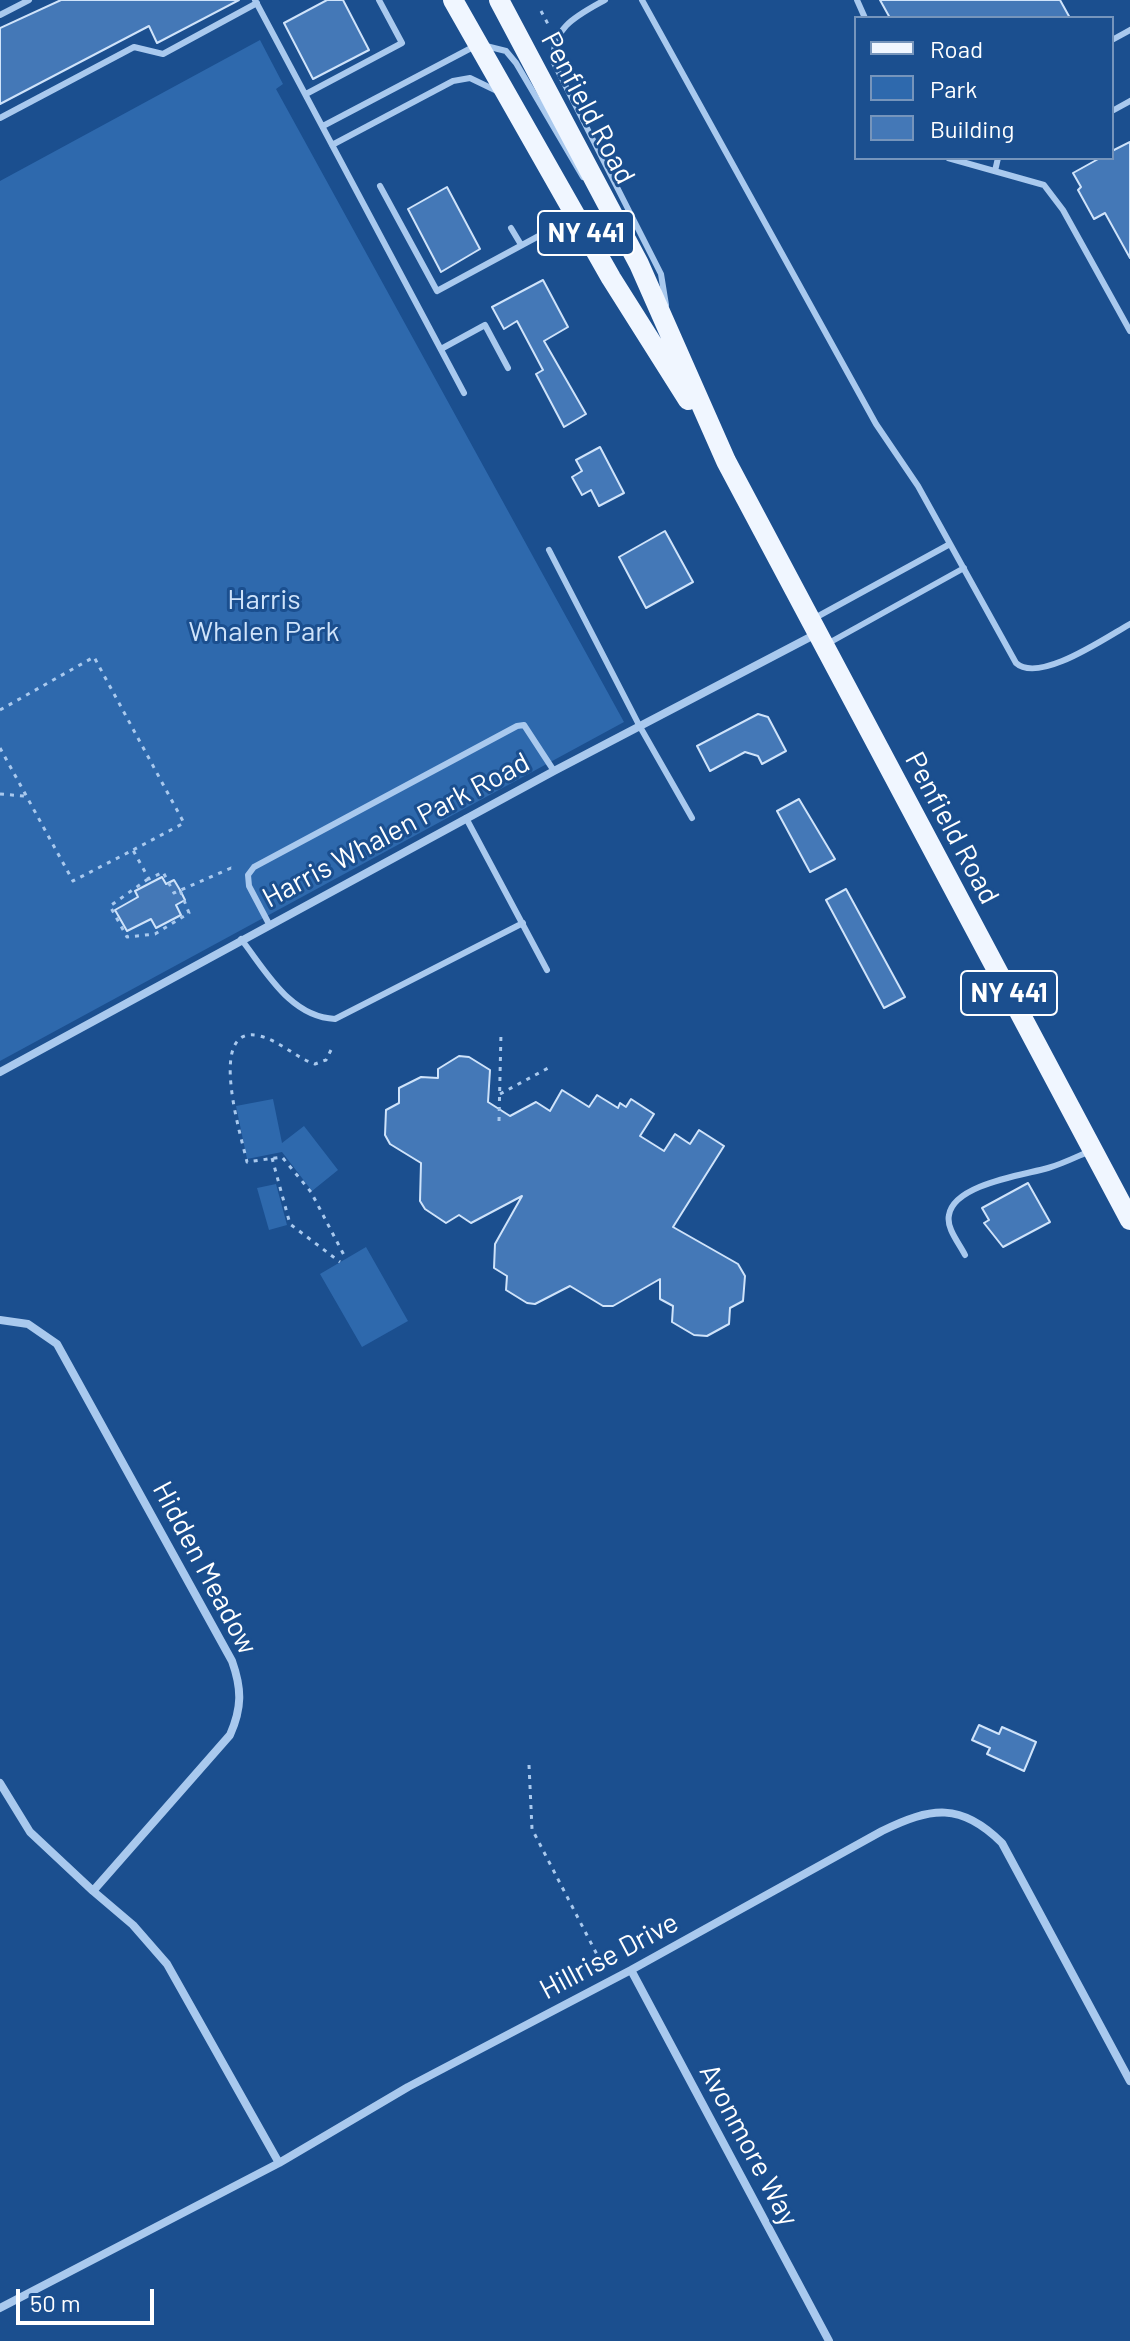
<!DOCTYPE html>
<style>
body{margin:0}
#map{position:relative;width:1130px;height:2341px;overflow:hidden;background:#1b4f8f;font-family:Barlow,sans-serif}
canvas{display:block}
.legend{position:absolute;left:854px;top:16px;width:260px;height:144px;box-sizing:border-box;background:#1b4f8f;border:2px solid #7695bc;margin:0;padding:10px 14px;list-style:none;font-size:24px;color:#fff}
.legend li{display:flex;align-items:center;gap:16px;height:40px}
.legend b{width:40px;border:2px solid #7695bc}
.scale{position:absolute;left:16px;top:2289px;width:138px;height:36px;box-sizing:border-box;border:4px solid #fff;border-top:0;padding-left:10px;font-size:24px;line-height:28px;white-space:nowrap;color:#fff;-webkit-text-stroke:6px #1b4f8f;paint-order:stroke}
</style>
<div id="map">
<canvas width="1130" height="2341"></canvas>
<ul class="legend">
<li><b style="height:10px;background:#f0f6ff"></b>Road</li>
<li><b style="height:22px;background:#2e69ad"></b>Park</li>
<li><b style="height:22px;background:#4478b7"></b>Building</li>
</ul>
<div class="scale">50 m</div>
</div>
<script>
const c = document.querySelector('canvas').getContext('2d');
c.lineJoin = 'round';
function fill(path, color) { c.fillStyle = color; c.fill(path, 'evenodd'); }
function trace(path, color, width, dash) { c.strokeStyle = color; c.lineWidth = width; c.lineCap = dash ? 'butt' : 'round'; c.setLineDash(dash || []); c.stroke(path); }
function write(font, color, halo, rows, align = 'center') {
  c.font = font + ' Barlow,sans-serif'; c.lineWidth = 6; c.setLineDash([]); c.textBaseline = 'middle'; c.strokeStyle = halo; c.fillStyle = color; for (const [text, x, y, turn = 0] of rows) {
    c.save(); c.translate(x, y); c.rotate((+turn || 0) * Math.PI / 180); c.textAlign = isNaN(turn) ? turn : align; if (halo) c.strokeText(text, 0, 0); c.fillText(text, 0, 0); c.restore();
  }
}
fill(new Path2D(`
 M260,40L283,84L276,89L624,722L0,1061V181Z
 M273,1099L282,1143L304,1126L338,1170L312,1191L282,1152L247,1159L236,1106Z
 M276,1184L287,1225L269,1230L257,1188Z
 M366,1247L408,1321L362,1347L320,1274Z`), '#2e69ad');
const building = new Path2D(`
 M61,0H239L157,43L149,26L0,104V28Z
 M327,0H343L369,50L313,79L284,23Z
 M880,0H1060L1070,18H890Z
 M1130,142V258L1105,213L1094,219L1078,190L1081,187L1073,173L1100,158H1112V151Z
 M447,187L480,249L441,272L408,209Z
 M543,280L568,327L544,341L586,414L564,427L536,374L543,370L517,321L504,329L492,307Z
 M600,447L624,493L599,506L591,490L582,495L572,477L582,471L576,460Z
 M665,531L693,582L646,608L619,557Z
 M758,714L768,717L786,751L762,764L758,756L745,752L710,771L697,746Z
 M799,799L835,859L810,872L777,811Z
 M162,877L166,884L174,880L180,890L185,900L176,905L181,915L156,928L151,919L127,931L115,910L138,897L135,891Z
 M846,889L905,997L884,1008L826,900Z
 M459,1056L469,1057L490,1070L488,1102L510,1116L536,1102L550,1111L562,1090L589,1107L597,1095L618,1108L620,1103L626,1107L631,1099L654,1114L640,1136L664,1151L675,1134L690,1144L699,1130L724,1146L673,1227L738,1264L745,1276L743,1301L730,1308L729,1324L707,1336L694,1335L672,1322L673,1306L660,1299V1279L613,1306H603L570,1286L535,1304L527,1303L506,1290L507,1276L494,1268L495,1244L522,1196L471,1223L459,1215L446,1223L425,1209L420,1201L421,1163L390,1144L385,1135L386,1110L399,1103V1088L421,1077L438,1078V1069Z
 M1028,1183L1050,1222L1003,1247L984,1223L989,1220L982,1208Z
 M979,1725L999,1734L1002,1727L1036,1742L1024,1771L987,1754L990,1748L972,1740Z`);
fill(building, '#4478b7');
trace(building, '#cfe3fa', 2);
trace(new Path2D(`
 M541,11L549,26
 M0,710L94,657L184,823L133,850
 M0,748L73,881L133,850L149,879L163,872L174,893L231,868L236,870
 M0,794L24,796
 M148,879L110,906L127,937L155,934L189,913L180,890
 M331,1050L326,1060L315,1064C296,1058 280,1041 260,1036C205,1022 242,1139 247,1162L282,1157L311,1192L346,1259
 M500,1094L550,1067
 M499,1121L501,1032
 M272,1158L290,1224L340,1262
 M529,1765L532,1829L605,1970`), '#a9c9ee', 3, [4, 6]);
trace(new Path2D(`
 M255,0L464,393
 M605,0C578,15 550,28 554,63L661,274L666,305
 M642,0L876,424L918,486L1016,663C1039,684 1105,638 1130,624
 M857,0L865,18
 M0,15L29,0
 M1112,40L1130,30
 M486,46L506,51L516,63L583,177
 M306,94L402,43L379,0
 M1112,111L1130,101
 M0,118L134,47L163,54L257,3
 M323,126L475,46
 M332,145L453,81L470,78L497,91
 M948,158L1044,185L1063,210L1130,331
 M995,171L998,158
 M380,186L437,291L548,231L577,229
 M511,228L520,243
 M441,349L485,325L508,368
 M549,550L639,725L692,818
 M813,619L950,544
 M827,644L964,568
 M466,818L547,970
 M269,924L249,886L248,875L254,867L517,726L524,725L554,771
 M241,939C266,971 290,1017 335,1019L523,923
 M965,1255C959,1243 946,1228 949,1215C954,1184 1024,1175 1048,1168C1062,1164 1076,1157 1090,1151`), '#a9c9ee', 6);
trace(new Path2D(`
 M0,1072L554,771L816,634
 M0,1320L28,1324L57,1344L232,1661C242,1689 242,1708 230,1735L93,1891L30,1832L0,1783
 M93,1891L133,1925L167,1964L279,2163
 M631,1970L829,2341
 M0,2308L279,2163L408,2087L631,1970L882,1831C931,1807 961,1802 1002,1843L1130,2081`), '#a9c9ee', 8);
trace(new Path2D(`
 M453,0L611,278L688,400
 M499,0L639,264L726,461L1130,1220`), '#f0f6ff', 20);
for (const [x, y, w] of [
 [586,233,96],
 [1009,993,96]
]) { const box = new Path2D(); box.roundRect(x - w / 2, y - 22, w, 44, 6); c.fillStyle = '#1b4f8f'; c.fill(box); trace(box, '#fff', 2); }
write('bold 26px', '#fff', null, [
 ["NY 441",586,233],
 ["NY 441",1009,993]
]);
write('28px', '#fff', '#1b4f8f', [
 ["Penfield Road",588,108,62],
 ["Penfield Road",952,828,62],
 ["Harris Whalen Park Road",396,830,-28],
 ["Hidden Meadow",205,1568,62],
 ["Hillrise Drive",609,1956,-28],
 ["Avonmore Way",749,2145,62]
]);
write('28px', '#cfe3fa', '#1b4f8f', [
 ["Harris",264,600],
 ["Whalen Park",264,632]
]);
</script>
